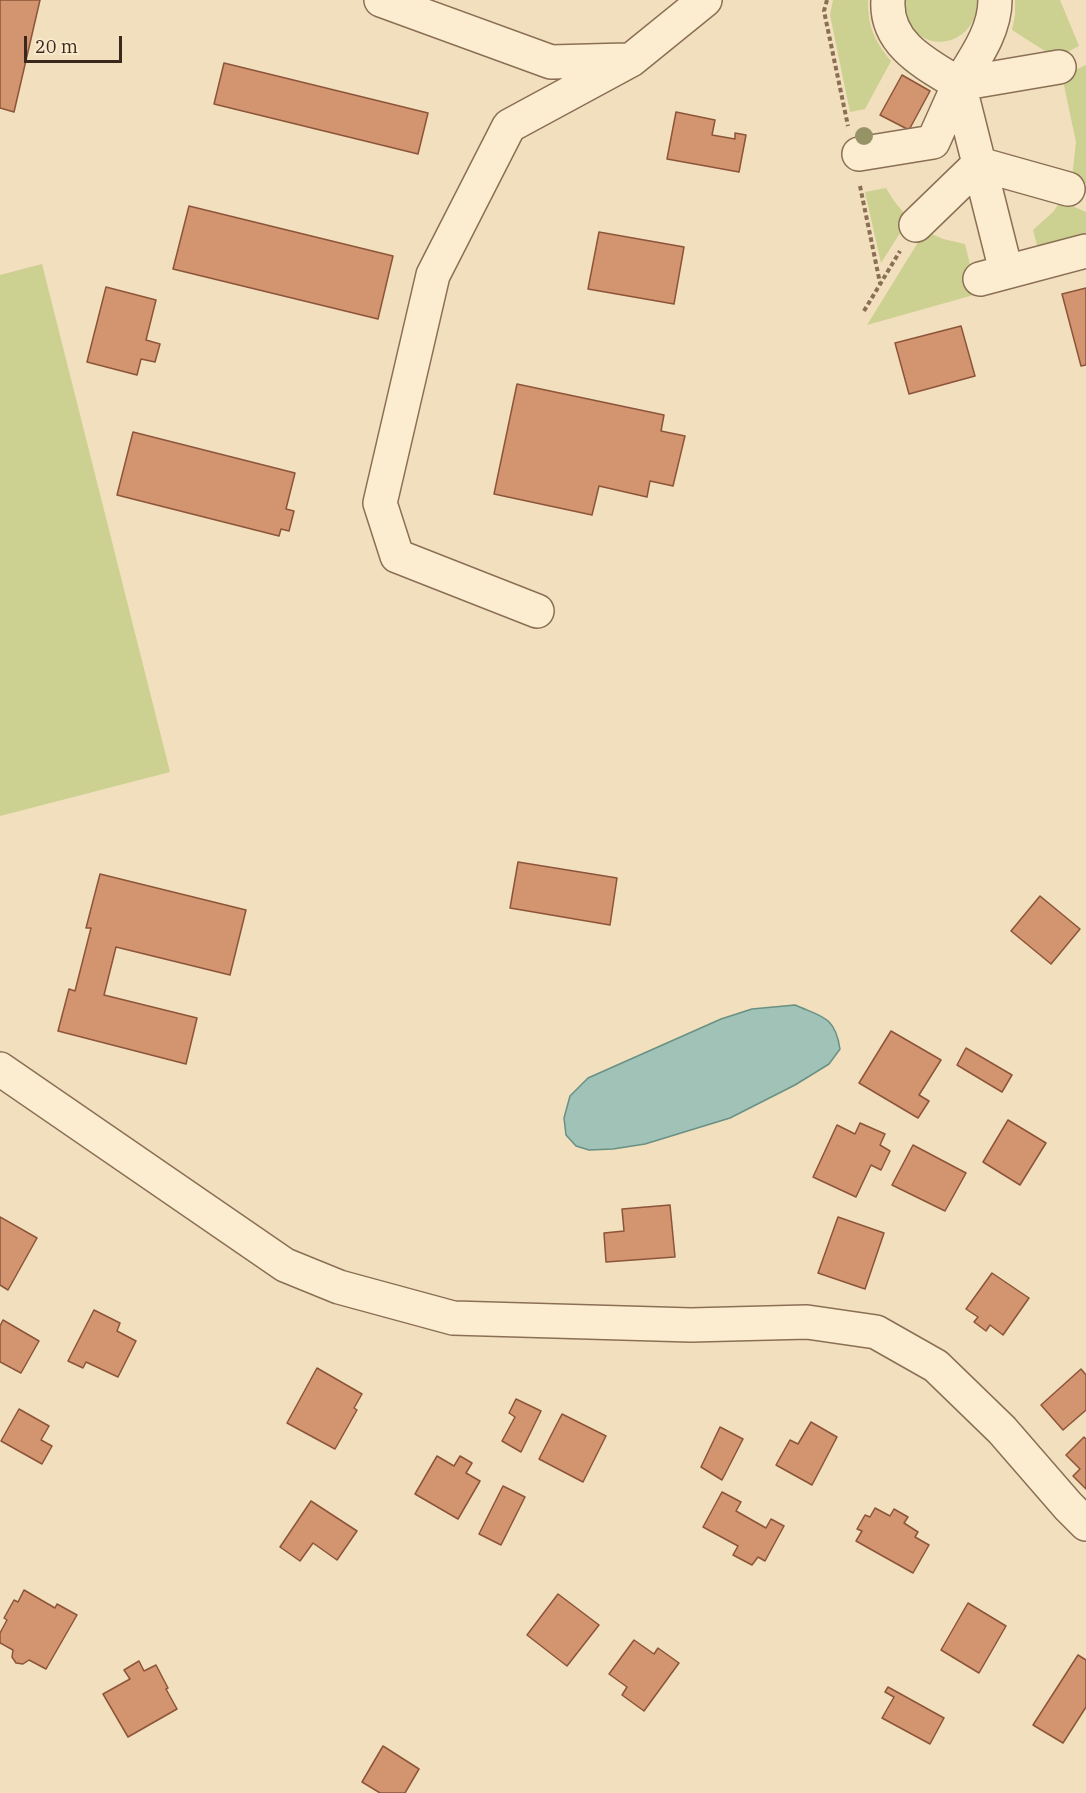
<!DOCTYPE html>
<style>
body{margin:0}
#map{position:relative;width:1086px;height:1793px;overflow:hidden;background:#f1dfbd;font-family:"IBM Plex Serif",serif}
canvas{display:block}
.scale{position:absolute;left:24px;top:36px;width:98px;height:27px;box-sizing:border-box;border:3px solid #39281b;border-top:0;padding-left:8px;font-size:18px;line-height:21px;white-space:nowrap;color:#39281b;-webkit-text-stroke:4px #f8eacd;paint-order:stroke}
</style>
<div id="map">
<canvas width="1086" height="1793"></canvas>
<div class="scale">20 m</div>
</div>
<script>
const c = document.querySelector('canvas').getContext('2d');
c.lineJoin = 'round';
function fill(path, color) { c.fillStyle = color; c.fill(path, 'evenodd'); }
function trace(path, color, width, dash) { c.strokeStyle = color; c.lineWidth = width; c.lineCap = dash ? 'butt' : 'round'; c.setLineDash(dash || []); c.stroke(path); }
fill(new Path2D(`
 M833,0H868C868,27 874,40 891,61L865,109L850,112L830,15Z
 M905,0H977C978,48 917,57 905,14C904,10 905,5 905,0Z
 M1015,0H1060L1079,46L1056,58L1012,30L1015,15Z
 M1086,65V184L1072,178L1076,142L1062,76Z
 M886,188L894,201L909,219L881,263L865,192Z
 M1061,201L1086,212V236L1038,249L1033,230L1053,212Z
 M925,231L943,239L965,244L977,294L867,325Z
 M42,264L170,772L0,816V275Z`), '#ccd090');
const water = new Path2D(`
 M795,1005C822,1017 835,1016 840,1049L829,1064L795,1085L730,1118L645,1144L613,1149L589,1150L576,1146L566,1135L564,1118L570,1096L588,1078L721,1019L752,1009Z`);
fill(water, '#a1c2b7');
trace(water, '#689184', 1.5);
const building = new Path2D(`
 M0,0H40L14,112L0,108Z
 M224,63L428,113L418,154L214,104Z
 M902,75L930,91L909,130L880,115Z
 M676,112L715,120L712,135L735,139V133L746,135L739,172L667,159Z
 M189,206L393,256L378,319L173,269Z
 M599,232L684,247L674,304L588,289Z
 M106,287L156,300L146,340L160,344L155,362L141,359L137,375L87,362Z
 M1086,288V365L1081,366L1062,294Z
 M961,326L975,376L909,394L895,343Z
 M517,384L664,415L661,431L685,436L673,486L650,481L647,497L599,486L592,515L494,494Z
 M133,432L295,473L286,509L294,511L289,531L281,529L279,536L117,495Z
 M518,862L617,878L610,925L510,908Z
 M100,874L246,910L230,975L116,947L104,995L197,1018L186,1064L58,1031L69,989L75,991L91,928H86Z
 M1040,896L1080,929L1051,964L1011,931Z
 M891,1031L941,1060L919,1095L929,1101L918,1118L859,1083Z
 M966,1048L1012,1075L1002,1092L957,1065Z
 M1008,1120L1046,1143L1020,1185L983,1162Z
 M860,1123L885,1134L880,1145L890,1151L881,1170L871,1165L856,1197L813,1177L837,1125L855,1134Z
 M913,1145L966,1173L945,1211L892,1185Z
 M670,1205L675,1257L606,1262L604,1233L624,1231L622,1209Z
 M0,1217L37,1238L8,1290L0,1285Z
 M838,1217L884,1233L865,1289L818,1273Z
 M992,1273L1029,1298L1003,1335L990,1325L986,1331L974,1322L978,1317L966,1309Z
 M94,1310L120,1323L117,1331L136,1341L118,1377L86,1362L83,1368L68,1361Z
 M3,1320L39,1341L21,1373L0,1362V1326Z
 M317,1368L362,1394L354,1408L357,1410L335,1449L287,1423Z
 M1081,1369L1086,1375V1410L1063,1430L1041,1405Z
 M516,1399L541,1411L521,1452L502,1441L515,1417L509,1413Z
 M19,1409L49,1426L41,1440L52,1446L42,1464L1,1441Z
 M562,1414L606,1436L583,1482L539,1459Z
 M811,1422L837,1437L812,1485L776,1465L790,1440L798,1444Z
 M720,1427L743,1439L722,1480L701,1467Z
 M1084,1437L1086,1439V1489L1073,1476L1080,1469L1066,1455Z
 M437,1456L454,1466L460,1456L472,1463L466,1473L480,1481L458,1519L415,1494Z
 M503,1486L525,1497L501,1545L479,1534Z
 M722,1492L741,1502L736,1511L766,1528L771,1519L784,1526L765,1561L758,1557L752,1565L733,1555L738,1546L703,1527Z
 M311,1501L357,1531L337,1560L313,1543L300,1561L280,1547Z
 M875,1508L890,1516L894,1509L908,1517L904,1523L918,1532L915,1537L929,1545L913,1573L856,1541L862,1531L857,1529L865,1515L870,1517Z
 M24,1590L55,1608L57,1604L77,1615L46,1669L29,1660L23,1664L16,1663L12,1657L13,1650L0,1643V1633L7,1620L4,1618L14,1600L18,1602Z
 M558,1594L599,1625L567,1666L527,1635Z
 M968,1603L1006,1626L979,1673L941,1650Z
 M634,1640L654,1654L658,1648L679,1663L644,1711L622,1695L627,1687L609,1674Z
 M1078,1655L1086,1660V1707L1063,1743L1033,1725Z
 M139,1661L144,1671L156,1665L168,1688L166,1689L177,1709L128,1737L103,1694L130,1679L124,1670Z
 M888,1687L944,1718L930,1744L882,1718L894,1697L885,1692Z
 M383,1746L419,1769L405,1793H380L362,1782Z`);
fill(building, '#d39470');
trace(building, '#8c5539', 1.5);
const minor = new Path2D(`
 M381,0L551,62L626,60
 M888,0C885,44 926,64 959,84L1003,259
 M959,84C975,58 995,31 995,0
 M859,154L933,142L959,84L1059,67
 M916,225L979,164L1068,189
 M980,279L1086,251
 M537,611L397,556L380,503L433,275L509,126L631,60L705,0
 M0,1069L285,1265L339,1287L453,1318L691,1325L807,1322L876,1332L936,1366L1002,1430L1068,1506L1086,1524`);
trace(minor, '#8b6f55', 36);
trace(new Path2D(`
 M827,0L824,11L848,126
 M860,186L880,283
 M864,311L900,251`), '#8b6f55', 4, [4.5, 3]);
trace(minor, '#fcedd1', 33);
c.fillStyle = '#969467';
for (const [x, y] of [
 [864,136]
]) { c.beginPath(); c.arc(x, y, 9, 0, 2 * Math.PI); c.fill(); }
</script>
